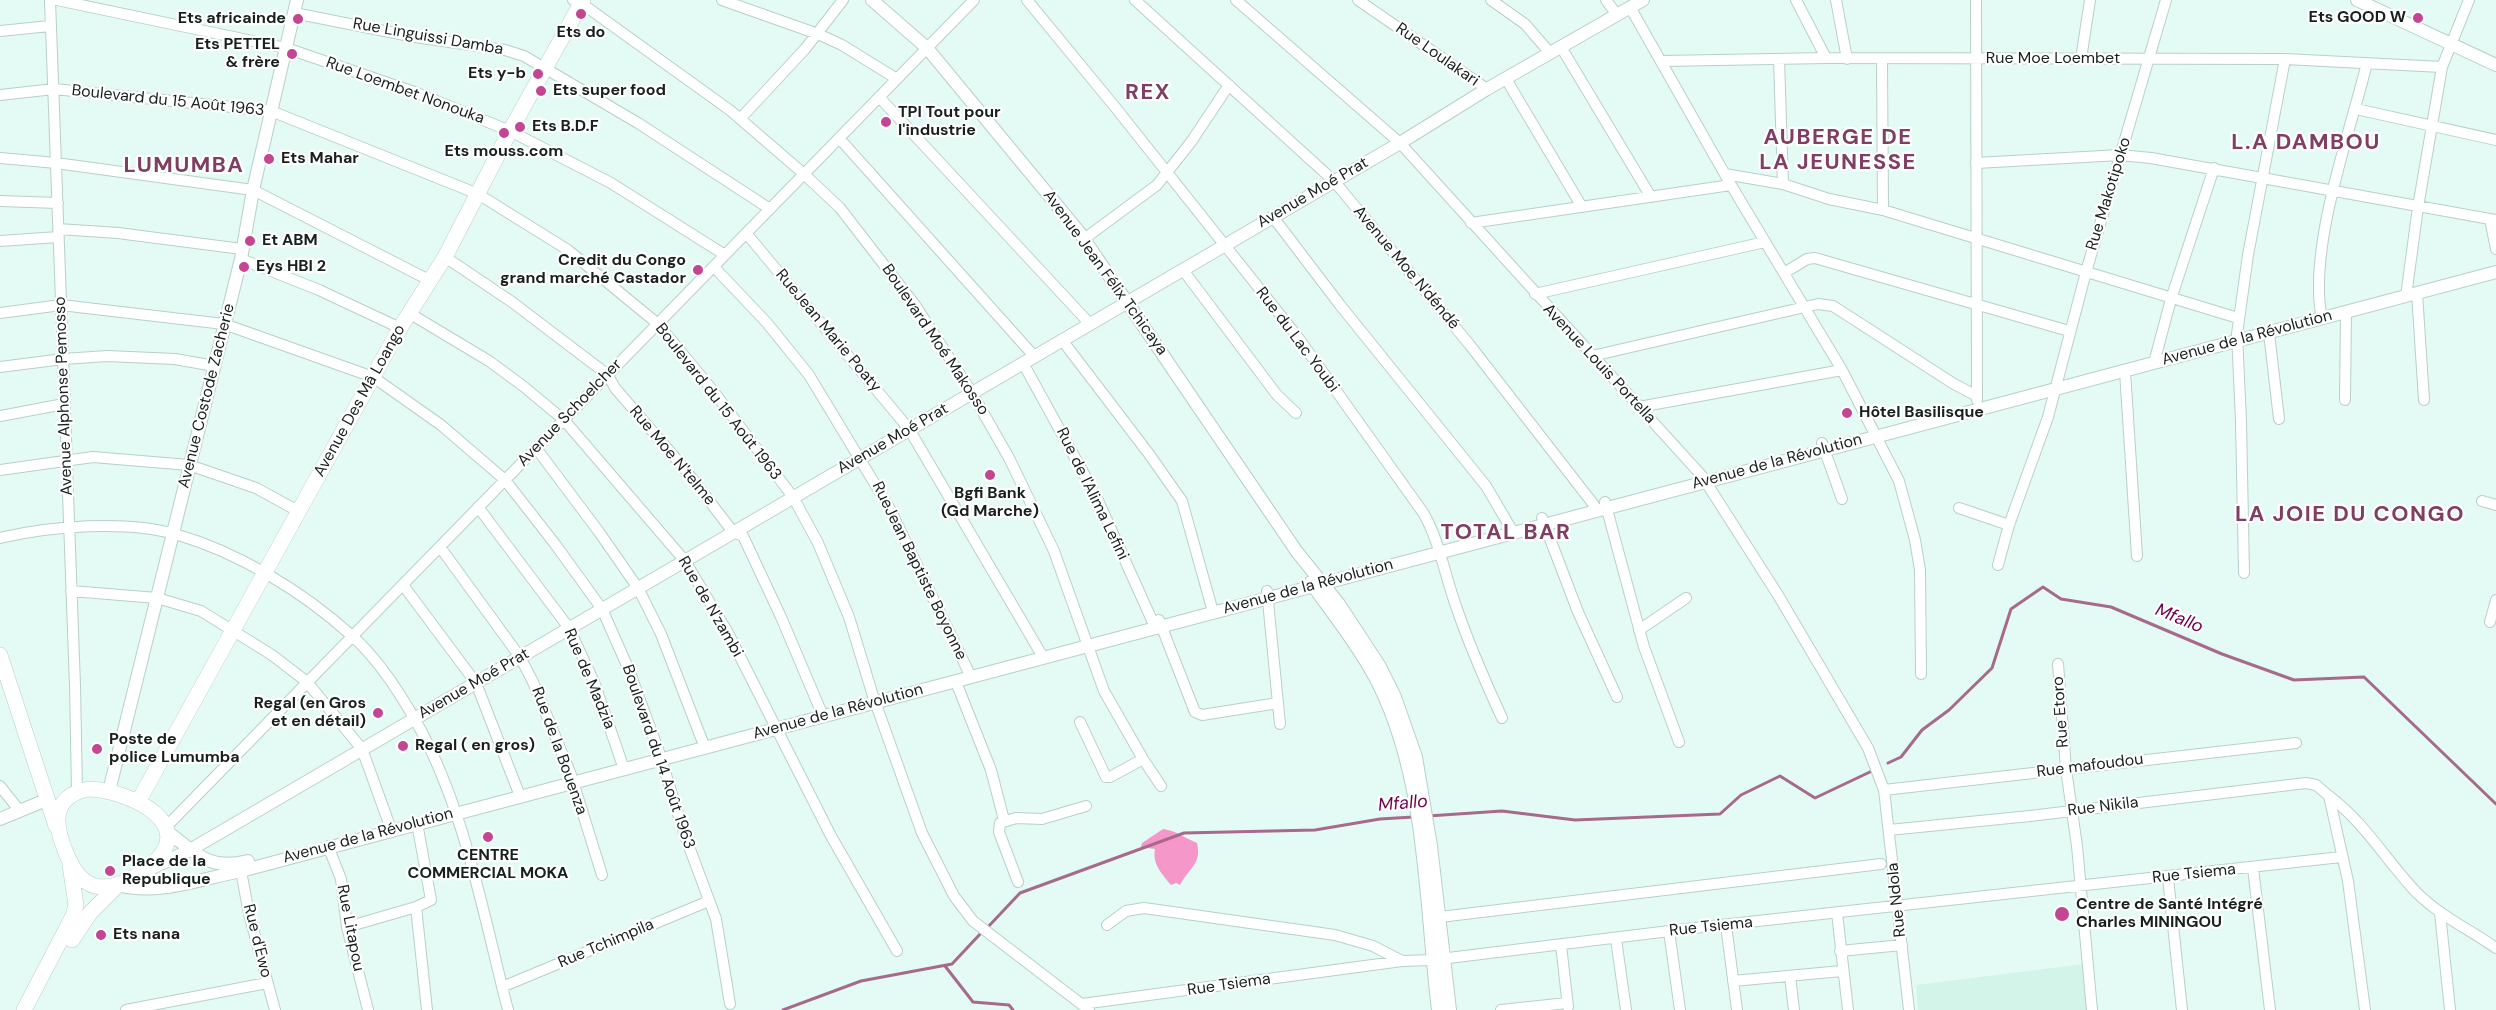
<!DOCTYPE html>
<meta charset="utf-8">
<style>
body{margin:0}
canvas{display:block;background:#e3fbf4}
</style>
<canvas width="2496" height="1010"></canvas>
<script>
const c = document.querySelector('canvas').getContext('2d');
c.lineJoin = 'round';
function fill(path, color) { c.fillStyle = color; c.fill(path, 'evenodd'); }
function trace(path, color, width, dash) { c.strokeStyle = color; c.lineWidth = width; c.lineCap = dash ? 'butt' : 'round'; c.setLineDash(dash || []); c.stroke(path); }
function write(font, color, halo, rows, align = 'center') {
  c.font = font + ' "DM Sans",sans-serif'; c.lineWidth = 4.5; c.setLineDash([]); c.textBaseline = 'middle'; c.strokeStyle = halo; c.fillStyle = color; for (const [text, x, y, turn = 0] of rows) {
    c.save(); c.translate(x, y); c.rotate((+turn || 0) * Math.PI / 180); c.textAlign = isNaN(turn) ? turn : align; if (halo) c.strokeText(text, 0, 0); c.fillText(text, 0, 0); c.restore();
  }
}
fill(new Path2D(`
 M2084,964L2090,1010H1918L1916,985Z`), '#d2f4e9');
fill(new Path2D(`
 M1163,829C1177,831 1185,838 1197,843C1202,864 1189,868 1180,885L1176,883L1171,885C1162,874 1152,864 1155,849L1141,847L1142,843Z`), '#f598c9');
trace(new Path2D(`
 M1888,763L1901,757L1922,730L1949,710L1992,668L2011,609L2043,587L2061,599L2111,607L2222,654L2294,680L2364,677L2496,804
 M1428,816L1502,811L1575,820L1720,814L1741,795L1780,776L1815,798L1872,771
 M987,928L1020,893L1184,833L1315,830L1380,819L1413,817
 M945,966L973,1002L1009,1005L1013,1010
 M783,1010L861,981L952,964L982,932`), '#a76a8b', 3);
const minor = new Path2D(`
 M50,0L75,685L77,791
 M57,0L286,48L417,93L510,131L611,183L725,255
 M573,0L581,3L731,111L804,174L840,208L915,305L972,393L1009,458L1054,551L1104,691L1143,759L1161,786
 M722,0L818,34L842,45L897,79
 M1027,0L1115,107L1297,336L1424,514C1440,543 1445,576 1456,606C1469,645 1485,681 1502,718
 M1135,0L1334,181L1469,344L1594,505L1595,511
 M1236,0L1400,143L1702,476L1778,595L1868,748L1884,790L1909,1010
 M1358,0L1487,89
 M1491,0L1525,24L1550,53
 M1606,0L1617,15
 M1796,0L1826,58
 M1836,0L1847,59
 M1976,0L1977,400
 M1630,7L1731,185L1842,370L1899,481L1915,540L1920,570L1921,674
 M294,13L415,37L505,50L524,56L638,123L770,209
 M0,31L50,26
 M1561,47L1651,197
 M1779,59L1783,184
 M1882,59L1883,210
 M2081,59L2090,0
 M1663,61L1826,58L2285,59L2442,67
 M1506,79L1582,207
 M0,95L54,89L271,111L478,194L568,250L658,324L714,392L793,497L818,543L849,617L873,696L922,833L954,896L973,921L1089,1010
 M879,97L1090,324
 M2356,109L2496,140
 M740,119L805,49L843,0
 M839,138L1034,356
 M0,158L56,163L253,190L429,280
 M1976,163L2120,155L2151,158L2496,220
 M1725,174L1783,184L1829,199L1883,210L2238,318
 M0,201L58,203
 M1273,217L1340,305L1486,486L1513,532
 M2490,219L2496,249
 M1471,223L1731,185
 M58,229L118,233L242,249
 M746,233L909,429L1043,657
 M1084,239L1157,185L1191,142L1229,85
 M0,241L58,237
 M445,257L512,302L608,375L615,388L684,468L733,532L743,536L781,617L823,716
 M241,259L319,290L400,328
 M714,267L767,323L809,375L890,509L971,677
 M1183,270L1277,395L1296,413
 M1784,273L1807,259L1815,258L2069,331
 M2417,293L2424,400
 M1535,294L1765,242
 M2406,296L2418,207L2442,67L2469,0
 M0,313L61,305L224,324L373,377L441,425L505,480L555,544L602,609L629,670L659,752L684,833L716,919L730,1004
 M409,313L489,361L523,386L564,420L685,561L727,631L831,836L897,951
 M2322,319C2307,250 2350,133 2367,63
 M2269,333L2279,419
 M1062,340L1149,454L1182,501L1213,612
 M1592,356L1818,304L1833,306L1954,384L1977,396
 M1023,363L1096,496L1155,627
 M2154,363L2171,299L2214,168
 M0,367L63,359L107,356L175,359L214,366
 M2125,371L2137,556
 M2345,400L2346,312
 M1639,407L1842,370
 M0,416L64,404
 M1822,443L1842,499
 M536,448L599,532L638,588L661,634L705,748
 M0,470L93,457L189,465L256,488L298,511
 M2482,501L2496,505
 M1605,502L1644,647L1679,742
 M478,507L569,628L594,682L624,769
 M1959,508L2009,525
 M1542,518L1578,612L1617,697
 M0,538C50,526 126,520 175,534C238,552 302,591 351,635C375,656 398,690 414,718C464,804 483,914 508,1010
 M440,547L520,657L533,682L571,775L602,875
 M1998,565L2009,525L2048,417L2086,272L2166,0
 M2244,573L2241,421L2237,334L2248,255L2285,59
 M403,585L476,683L520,796
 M71,591L157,598L201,611L272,655L307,682L362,749L391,829
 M1267,591L1280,724
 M1159,620L1195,712L1202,715L1278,703
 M2490,622L2496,600
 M1639,630L1686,598
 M2058,664L2066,769L2077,846L2092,1010
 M956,682L991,770L1004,820
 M1080,722L1106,777H1110L1143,759
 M0,786L19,810
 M1884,790L2296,743
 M2329,796C2364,822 2386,860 2416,892C2440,916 2469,929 2496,948
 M166,827L974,0
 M1889,830L2030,816L2306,783L2316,785L2329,796L2348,881L2365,1010
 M328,846L341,879L347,927L368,1010
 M2253,868L2270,1010
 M241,871L249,914L275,1010
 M2168,878L2182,1010
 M1018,882L999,832L1000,823L1016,818L1042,819L1086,806
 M416,907L427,1010
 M1837,913L1848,1010
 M2440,913L2450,1010
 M1440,917L1881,864
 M1107,925L1126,911L1144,908L1335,935L1373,946L1402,961
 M1726,925L1737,1010
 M347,927L416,907L431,900L417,823
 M1669,931L1680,1010
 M1616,939L1626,1010
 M1561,945L1568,1007
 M1840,951L1902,945
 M1790,976L1794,1010
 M1733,981L1842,971
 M502,987L709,901
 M1082,1004L1402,961L1432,960L1694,928L2341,857
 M126,1010L267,983
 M1501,1010L1567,1003`);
const tertiary = new Path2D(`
 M872,0L927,48L1080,233L1297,552L1339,604L1379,665L1395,697L1416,757L1431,846L1450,1010
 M2357,0L2496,65
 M1311,582C1317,593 1325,602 1332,612C1349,635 1366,659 1379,685C1427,782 1425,904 1438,1010
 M109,791L241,259L253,190L297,0
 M0,819L46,800
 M168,832C196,854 210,871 248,861
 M148,870L190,850L1400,143L1487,89L1643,0
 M118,885C157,896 201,879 241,871L2496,272`);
const secondary = new Path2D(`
 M0,655L56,826
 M88,789C130,790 205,826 146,869C133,879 113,890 95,886C80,882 72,867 66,853C54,824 51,797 88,789Z
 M138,802L400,328L445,257L510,131L583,0
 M72,940L90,913L118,885
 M24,1010L73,916L76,905L70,865`);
trace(minor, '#b8d0c9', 12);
trace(tertiary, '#b8d0c9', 14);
trace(secondary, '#b8d0c9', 16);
trace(minor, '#fff', 10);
trace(tertiary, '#fff', 12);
trace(secondary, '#fff', 15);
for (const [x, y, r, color] of [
 [581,14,6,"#c44591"],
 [2418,18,6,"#c44591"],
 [298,19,6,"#c44591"],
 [292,54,6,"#c44591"],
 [538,74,6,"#c44591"],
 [541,91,6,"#c44591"],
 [886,122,6,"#c44591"],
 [520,127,6,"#c44591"],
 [504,133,6,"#c44591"],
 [269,159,6,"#c44591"],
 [250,241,6,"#c44591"],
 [244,267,6,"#c44591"],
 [698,270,6,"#c44591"],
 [1847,413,6,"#c44591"],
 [990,475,6,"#c44591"],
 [378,713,6,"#c44591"],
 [403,746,6,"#c44591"],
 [97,749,6,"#c44591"],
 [488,837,6,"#c44591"],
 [110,871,6,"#c44591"],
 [2062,914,8,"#c44591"],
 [101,935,6,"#c44591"]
]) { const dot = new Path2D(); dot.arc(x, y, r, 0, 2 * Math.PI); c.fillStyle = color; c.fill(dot); trace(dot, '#fff', 2); }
write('bold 16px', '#17201d', '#fff', [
 ["Ets GOOD W",2406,18,"right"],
 ["Ets africainde",286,19,"right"],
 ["Ets do",581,33,"center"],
 ["Ets PETTEL",280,45,"right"],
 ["& frère",280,63,"right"],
 ["Ets y-b",526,74,"right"],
 ["Ets super food",553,91],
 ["TPI Tout pour",898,113],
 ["l'industrie",898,131],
 ["Ets B.D.F",532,127],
 ["Ets mouss.com",504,152,"center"],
 ["Ets Mahar",281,159],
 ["Et ABM",262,241],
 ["Credit du Congo",686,261,"right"],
 ["grand marché Castador",686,279,"right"],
 ["Eys HBI 2",256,267],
 ["Hôtel Basilisque",1859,413],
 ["Bgfi Bank",990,494,"center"],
 ["(Gd Marche)",990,512,"center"],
 ["Regal (en Gros",366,704,"right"],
 ["et en détail)",366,722,"right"],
 ["Poste de",109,740],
 ["police Lumumba",109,758],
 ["Regal ( en gros)",415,746],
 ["CENTRE",488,856,"center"],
 ["COMMERCIAL MOKA",488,874,"center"],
 ["Place de la",122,862],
 ["Republique",122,880],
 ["Centre de Santé Intégré",2076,905],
 ["Charles MININGOU",2076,923],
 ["Ets nana",113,935]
], 'left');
write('16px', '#17201d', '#fff', [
 ["Rue Linguissi Damba",428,37,10],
 ["Rue Loulakari",1437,55,35],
 ["Rue Moe Loembet",2053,59],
 ["Rue Loembet Nonouka",405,91,20],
 ["Boulevard du 15 Août 1963",168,101,6],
 ["Avenue Moé Prat",1313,193,-30],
 ["Rue Makotipoko",2109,194,-73],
 ["Avenue Moe N'déndé",1406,268,50],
 ["Avenue Jean Félix Tchicaya",1105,273,54],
 ["RueJean Marie Poaty",828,331,50],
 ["Avenue de la Révolution",2247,338,-15],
 ["Boulevard Moé Makosso",935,340,56],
 ["Rue du Lac Youbi",1297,340,53],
 ["Avenue Louis Portella",1599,364,47],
 ["Avenue Alphonse Pemosso",64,396,-92],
 ["Avenue Costode Zacherie",207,396,-76],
 ["Avenue Des Mâ Loango",360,401,-61],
 ["Boulevard du 15 Août 1963",718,402,52],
 ["Avenue Schoelcher",570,413,-46],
 ["Avenue Moé Prat",893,439,-30],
 ["Rue Moe N'telme",672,456,50],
 ["Avenue de la Révolution",1777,462,-15],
 ["Rue de l'Alima Lefini",1092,494,64],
 ["RueJean Baptiste Boyonne",919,571,64],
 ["Avenue de la Révolution",1308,587,-15],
 ["Rue de N'zambi",710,607,60],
 ["Rue de Madzia",589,679,67],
 ["Avenue Moé Prat",474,684,-30],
 ["Avenue de la Révolution",838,712,-15],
 ["Rue Etoro",2061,712,-94],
 ["Rue de la Bouenza",559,751,70],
 ["Boulevard du 14 Août 1963",658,757,71],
 ["Rue mafoudou",2090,766,-7],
 ["Rue Nikila",2103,807,-7],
 ["Avenue de la Révolution",368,836,-15],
 ["Rue Tsiema",2194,874,-6],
 ["Rue Ndola",1897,900,-96],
 ["Rue Tsiema",1711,927,-6],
 ["Rue Litapou",350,928,79],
 ["Rue d'Ewo",257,941,76],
 ["Rue Tchimpila",606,944,-23],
 ["Rue Tsiema",1229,985,-8]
]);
write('italic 18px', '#73004e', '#fff', [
 ["Mfallo",2179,619,22],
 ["Mfallo",1403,804,-5]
]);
c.letterSpacing = '1.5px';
write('bold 22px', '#7f3e62', '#fff', [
 ["REX",1148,93],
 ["AUBERGE DE",1838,138],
 ["LA JEUNESSE",1838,163],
 ["L.A DAMBOU",2306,143],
 ["LUMUMBA",184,166],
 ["LA JOIE DU CONGO",2350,515],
 ["TOTAL BAR",1506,533]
]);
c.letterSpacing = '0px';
</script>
